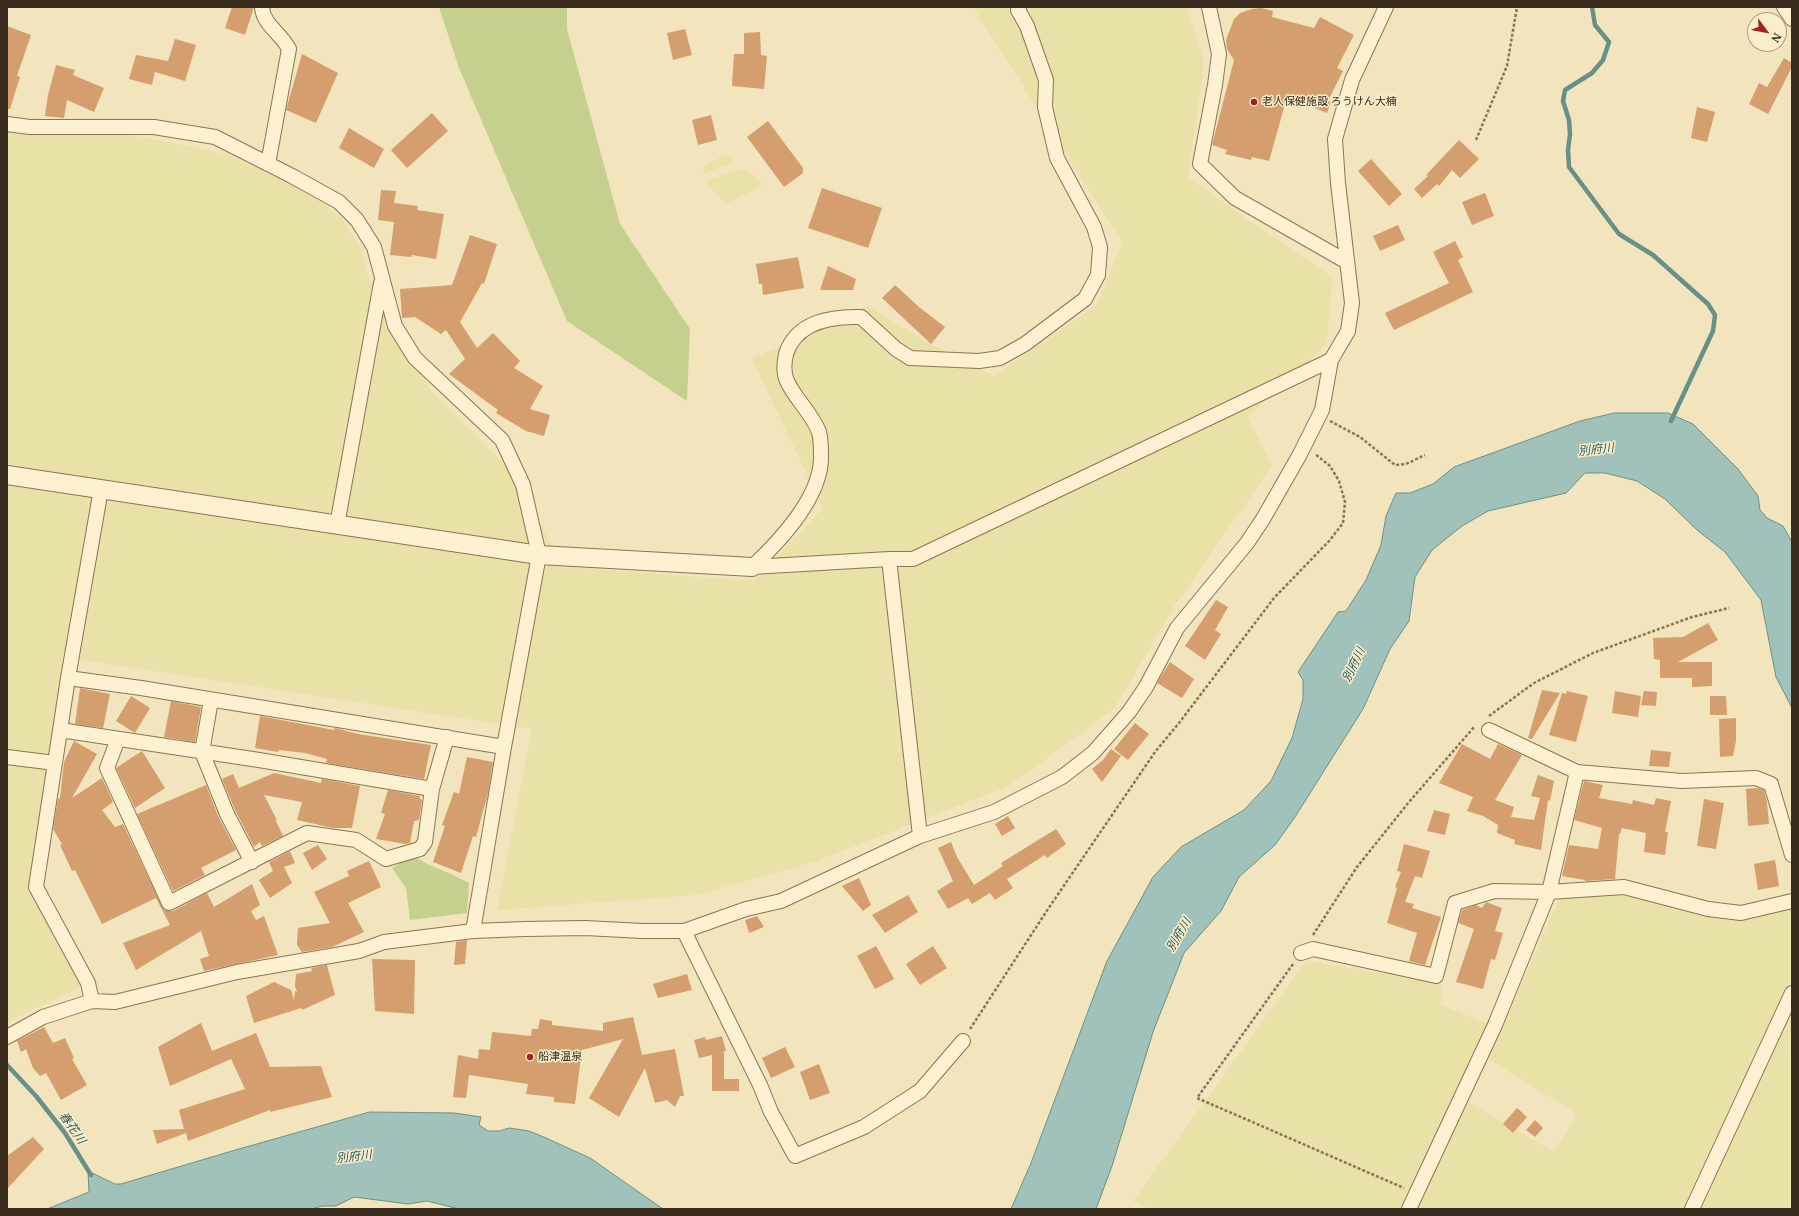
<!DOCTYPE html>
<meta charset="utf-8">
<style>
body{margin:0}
#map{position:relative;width:1799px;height:1216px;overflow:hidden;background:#f2e4bc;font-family:"Noto Serif",serif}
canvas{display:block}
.frame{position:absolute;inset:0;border:8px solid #382a1a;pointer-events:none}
.north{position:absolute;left:1747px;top:12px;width:40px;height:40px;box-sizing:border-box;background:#f9eecc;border:1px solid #aca085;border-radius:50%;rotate:122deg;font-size:11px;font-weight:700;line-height:16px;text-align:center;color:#382a1a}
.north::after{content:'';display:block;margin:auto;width:14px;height:18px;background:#9f241e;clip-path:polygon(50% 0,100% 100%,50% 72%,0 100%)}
</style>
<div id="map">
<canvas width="1799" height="1216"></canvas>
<div class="frame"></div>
<div class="north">N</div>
</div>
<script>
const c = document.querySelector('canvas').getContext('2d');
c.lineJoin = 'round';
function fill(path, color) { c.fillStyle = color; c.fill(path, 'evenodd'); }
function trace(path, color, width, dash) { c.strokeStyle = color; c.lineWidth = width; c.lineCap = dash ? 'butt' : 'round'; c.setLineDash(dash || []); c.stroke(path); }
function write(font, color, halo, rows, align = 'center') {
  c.font = font + ' "Noto Serif","Noto Sans JP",serif'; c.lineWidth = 3; c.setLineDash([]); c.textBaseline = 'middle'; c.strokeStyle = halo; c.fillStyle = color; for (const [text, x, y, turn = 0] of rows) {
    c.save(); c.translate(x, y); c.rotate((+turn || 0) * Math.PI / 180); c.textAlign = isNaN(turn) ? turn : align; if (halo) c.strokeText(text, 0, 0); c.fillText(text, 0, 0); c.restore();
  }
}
fill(new Path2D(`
 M973,7H1187L1204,63L1188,178L1332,277L1327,344L1247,417L1272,466L1173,608L1115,708L1009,786L811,863L695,895L497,910L532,729L63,657L29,887L83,986L7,1022V117L148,138L226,154L294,186L319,201L341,218L361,248L367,275L430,389L505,465L565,567L755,581L823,508L752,359L867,306L931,344L994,376L1097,305L1122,243Z
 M725,155L735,162L702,174L705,166Z
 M738,170H743L757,178L761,182L760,187L725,204L705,181Z
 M1562,892H1625L1709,914L1792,906V1209H1149L1133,1201L1306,961L1442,982L1440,1005L1502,1029ZM1489,1059L1577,1114L1554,1152L1466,1101Z`), '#e8e1a8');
fill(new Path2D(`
 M439,7H567V29L620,224L690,329L687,401L567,321L459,68Z
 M403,855L416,857L427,864L449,873L469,883L467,913L410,920L406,888L392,868L402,862Z`), '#c5d08f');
const water = new Path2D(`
 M1615,413H1668L1693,424L1738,469L1758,496L1760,510L1767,518L1783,526L1792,542V708L1776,677L1761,600L1725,552L1697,530L1665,499L1637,481L1605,473H1585L1566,493L1488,511L1462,526L1432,550L1415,577L1409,621L1390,649L1363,709L1295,817L1275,845L1239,877L1221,911L1184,953L1153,1032L1112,1166L1096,1209H1011L1031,1163L1107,961L1153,877L1181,847L1244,810L1271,781L1292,738L1303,699V680L1298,672L1338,612L1346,611L1366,580L1381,545L1386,516L1396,493H1410L1433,484L1454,467L1580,421Z
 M370,1112L454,1113L481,1117L479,1125L488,1131H499L509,1128L529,1131L546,1138L590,1158L663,1209H459L427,1201L408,1204L354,1197L336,1206H322L312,1209H47L89,1192L88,1171L115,1184H121L232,1151Z`);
fill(water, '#a0c2ba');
trace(water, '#679188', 1);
trace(new Path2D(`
 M1592,7L1595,25L1609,42L1603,60L1592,73L1565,90L1563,101L1569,120L1570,134L1568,150L1569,167L1619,234L1653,255L1708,304L1715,315L1713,331L1671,421
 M7,1065L36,1096L65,1133L91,1175`), '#679188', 4.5);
fill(new Path2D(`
 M232,7H254L245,35L225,28Z
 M1261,8L1273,11L1272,17L1314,28L1320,17L1354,35L1337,68L1343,71L1328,101L1331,102L1327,113L1287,97L1269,161L1252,157L1251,160L1225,154L1227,150L1212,145L1234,60L1227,49L1226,40L1234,19L1240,13L1252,9Z
 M7,26L31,35L17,76L20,77L10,109H7Z
 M685,29L692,55L673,60L667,33Z
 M760,32L761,55L767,56L764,89L732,86L734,54H744V33Z
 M175,39L196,45L185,81L155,72L152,85L129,79L136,55L168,61Z
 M302,54L338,73L316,123L286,110Z
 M1784,58L1792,63V67L1768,114L1749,104L1759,83L1767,87Z
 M56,65L75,70L73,75L104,88L94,112L67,100L64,118L45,116L48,95Z
 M1697,107L1715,112L1707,142L1691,138Z
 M432,113L448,131L407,168L391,150Z
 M711,115L717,140L698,145L692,120Z
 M768,121L803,168V173L784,187L747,137Z
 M349,128L384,149L374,168L339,148Z
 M1459,140L1479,159L1460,178L1452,170L1439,186L1437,184L1422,198L1414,189L1428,176L1426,175L1442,158Z
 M1371,159L1402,194L1389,206L1358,171Z
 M822,188L882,208L868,248L808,228Z
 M381,190L396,191L394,203L418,206L417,210L444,214L436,259L412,255L411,257L390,255L394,222L378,220Z
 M1485,193L1494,216L1472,225L1462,202Z
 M1398,225L1405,240L1380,251L1373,236Z
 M470,235L497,244L484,284L482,283L460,322L477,348L493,333L520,361L514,368L543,386L530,409L550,415L544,436L526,431L496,413L498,410L449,374L465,359L446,330L441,334L415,317L402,318L400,289L452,285Z
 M1455,241L1463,257L1458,260L1473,292L1394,330L1385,313L1449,283L1433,252Z
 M798,257L804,288L763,295L762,284H759L756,264Z
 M828,266L856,279L853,290H820Z
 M895,285L919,307L945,327L931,344L882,298Z
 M1216,600L1228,607L1215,630L1221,634L1205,660L1185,646Z
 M1708,623L1718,640L1678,662H1712V686L1692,687V678H1660V660L1654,659L1653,638L1683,637Z
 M1170,662L1194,679L1182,698L1157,683Z
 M80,688L110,694L103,728L75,724Z
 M1542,690L1560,693L1532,739L1528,738Z
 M1567,691L1588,696L1576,742L1549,735L1562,693L1566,694Z
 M1615,691L1641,696L1638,717L1612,713Z
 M1644,691L1657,692L1656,706L1641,705Z
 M131,696L150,708L135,733L116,721Z
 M1710,696H1726L1727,715H1710Z
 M171,701L201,707L195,742L164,737Z
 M260,716L334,730L335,728L358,734L431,745L424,779L326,763L327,759L305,753L279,750L278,752L255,748Z
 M1736,718V741L1733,756L1720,757L1719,719Z
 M1135,723L1149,734L1128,760L1114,749Z
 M74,741L97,754L72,798L102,778L113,802L102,810L115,827L123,824L164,910L168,911H173L207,893L214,907L252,884L260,905L251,911L256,920L264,916L278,955L204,971L200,959L209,956L201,931L136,970L123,943L170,925L156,898L102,924L75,870L72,871L60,845L62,844L53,829L58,799L60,798L64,762Z
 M1462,744L1490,759L1498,744L1522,755L1495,800L1514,807L1511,817L1534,820L1540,798L1531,796L1538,775L1554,781L1550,801L1548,800L1541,850L1514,844L1515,840L1497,833L1498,825L1483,816L1467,811L1473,797L1439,783Z
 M1111,749L1121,756L1102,782L1092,769L1103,760Z
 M1651,750L1671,752L1669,767L1649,766Z
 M142,751L165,788L135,808L116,768Z
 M467,757L493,762L488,793L476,837L473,836L461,873L433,862L445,826L442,825L454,792L459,794Z
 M274,773L321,783L322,779L360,786L352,828H333L297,820L302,802L264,795L277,820L275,819L283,836L262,846L260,842L254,847L235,810L222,779L233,774L239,788Z
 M1584,781L1603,785L1599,798L1632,804L1633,800L1654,805L1656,798L1671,801L1665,832H1668L1665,855L1644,852L1646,833L1622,828L1620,834H1619L1615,879L1585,881V880L1562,876L1569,845L1598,849L1602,828L1574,820Z
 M206,785L219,818L236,850L201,868L205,875L173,891L137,814Z
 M1758,788L1764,790L1767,802L1769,824L1748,826L1746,789Z
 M388,790L420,796V799L422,800L419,820L414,821L410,843L406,844L376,839L385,814L381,813Z
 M1704,799L1724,803L1716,849L1697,846Z
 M1434,810L1450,814L1445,835L1427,831Z
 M1008,816L1015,828L1002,836L995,824Z
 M1056,829L1066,844L1047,858L1045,855L1007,879L1013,888L995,900L990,893L972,904L968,898L948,909L937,891L953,881L938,848L951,842L957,857L974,885L1003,866L1001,863Z
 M1404,844L1430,851L1422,878L1415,876L1405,902L1414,904L1412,908L1441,917L1425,965L1409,961L1417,933L1387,923L1397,888L1395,887L1401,872L1397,871Z
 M318,845L327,859L312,870L303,853Z
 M290,851L295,863L284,867L292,883L270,898L259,880L273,871L269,862Z
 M1775,860L1779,886L1758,890L1754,864Z
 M369,861L381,887L348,903L364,932L332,947L302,952L297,945L298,928L330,923L314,892L349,876L347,871Z
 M859,878L871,905L863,911L842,886Z
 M908,895L918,912L885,933L872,915Z
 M1486,902L1502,908L1495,931L1503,933L1495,960L1491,959L1483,989L1456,982L1474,929L1458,923L1462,910L1476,905L1482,908Z
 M757,916L764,927L749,933L745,920Z
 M467,940L465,964L454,965L456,942Z
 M876,946L894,979L875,989L857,956Z
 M933,946L947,968L920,985L906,964Z
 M372,959L415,960L414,1014L375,1011Z
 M327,965L335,995L302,1010L301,1008L254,1023L246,996L274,982L291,990L294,1000L295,991L297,992L295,986L296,974L312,971L311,968Z
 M687,974L692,990L658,998L653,984Z
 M633,1017L642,1055L675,1049L684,1096H680L675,1107L667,1100L655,1103L645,1068L619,1117L589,1098L623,1039L582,1050L575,1104L554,1102V1097L526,1094L528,1084L469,1075L466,1098L453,1097L458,1055L478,1059L479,1049L490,1050L492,1032L531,1036L532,1029H538L540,1019L552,1021V1025L603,1031V1023Z
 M201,1023L212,1051L256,1033L270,1067L321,1066L332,1097L270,1112V1110L188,1141L186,1133L157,1144L153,1130L184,1129L179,1110L245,1089L231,1059L170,1086L158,1047Z
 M44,1027L53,1043L65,1038L74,1058L72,1059L87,1085L61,1100L46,1073L40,1076L33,1068L26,1049L21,1052L17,1041Z
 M722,1036L726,1051H724V1079H739V1091H712V1055L699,1058L694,1040L705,1037L706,1040Z
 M785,1047L795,1067L771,1078L762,1058Z
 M819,1064L830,1093L810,1100L800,1072Z
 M1517,1108L1527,1117L1513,1133L1503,1124Z
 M1535,1120L1543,1128L1535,1137L1526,1130Z
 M33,1137L44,1149L7,1189V1156Z`), '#d49e6e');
const minor = new Path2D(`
 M262,7C263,25 282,34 289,49L268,164
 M1209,7L1219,54L1215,85L1200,164L1235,198L1347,262
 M1784,7L1792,19
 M7,124L30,127H154L215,137L292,176L339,202L357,220L374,247L395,326L415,358L502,440L523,485L539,555L504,747L473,931
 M337,525L381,283
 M889,559L920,836
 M752,567C780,541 822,496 821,456C821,449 821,439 819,432C812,413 795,399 787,381C783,372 784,363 786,354C796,322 831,316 861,317L896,349L910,358L979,361L1000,358L1025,344L1085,299L1098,275L1100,247L1094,227L1057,158L1045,107L1046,80L1027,26L1018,10L1019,7
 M752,567L889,559H913L1331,360
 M68,678L141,688L504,747
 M211,700L202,752L227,814L252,862
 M60,730L259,760L432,789
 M1489,730L1577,772
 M118,739L107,768L169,903L307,833L356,840L386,859L420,849L425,842L432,789L447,737
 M7,757L55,763
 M684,931L760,1085L771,1112L795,1156L864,1127L920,1091L963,1041
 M1301,953L1313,949L1436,976L1455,903L1494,891L1549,892L1624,887L1708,909L1741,913L1792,901
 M92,1001L88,983L36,887L68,678L101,489
 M7,1037L43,1017L92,1001L115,1002L237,972L359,951L384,942L473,931L525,929L585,928L643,931H684L746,909L781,901L920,836L994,812L1062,777L1093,753L1129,712L1146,687L1177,628L1247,543L1263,519L1299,456L1322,410L1331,360L1348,331L1352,303L1338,183L1335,139L1352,80L1386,7
 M1409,1209L1495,1025L1549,892L1577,772L1682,781L1756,778L1771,784L1792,855
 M1692,1209L1792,993`);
const tertiary = new Path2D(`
 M7,475L539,555L752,567`);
trace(minor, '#8b7454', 16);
trace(tertiary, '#8b7454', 20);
trace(new Path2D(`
 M1476,140L1507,66L1517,7
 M1330,421L1360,437L1395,465L1406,464L1425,455
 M1489,716L1534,683L1593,653L1692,617L1729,608
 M1313,935L1357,867L1409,802L1475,726
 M1293,964L1197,1098L1404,1188
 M970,1029L1048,909L1155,752L1179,723L1274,598L1330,540L1343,523L1345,502L1339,481L1330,466L1315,454`), '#8b7454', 2.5, [3, 2]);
trace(minor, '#fcf1d0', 14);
trace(tertiary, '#fcf1d0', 18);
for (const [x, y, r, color] of [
 [1254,102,4,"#9f241e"],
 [530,1057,4,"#9f241e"]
]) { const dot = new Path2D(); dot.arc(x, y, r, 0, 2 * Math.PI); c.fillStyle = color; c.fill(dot); trace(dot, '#f9eecc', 1.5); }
write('11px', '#382a1a', '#f9eecc', [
 ["老人保健施設 ろうけん大楠",1262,102],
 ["船津温泉",538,1057]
], 'left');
write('italic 12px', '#285a59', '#f9eecc', [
 ["別府川",1596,450,-6],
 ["別府川",1354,665,-64],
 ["別府川",1179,935,-59],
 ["春花川",72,1128,55],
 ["別府川",354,1157,-7]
]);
</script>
